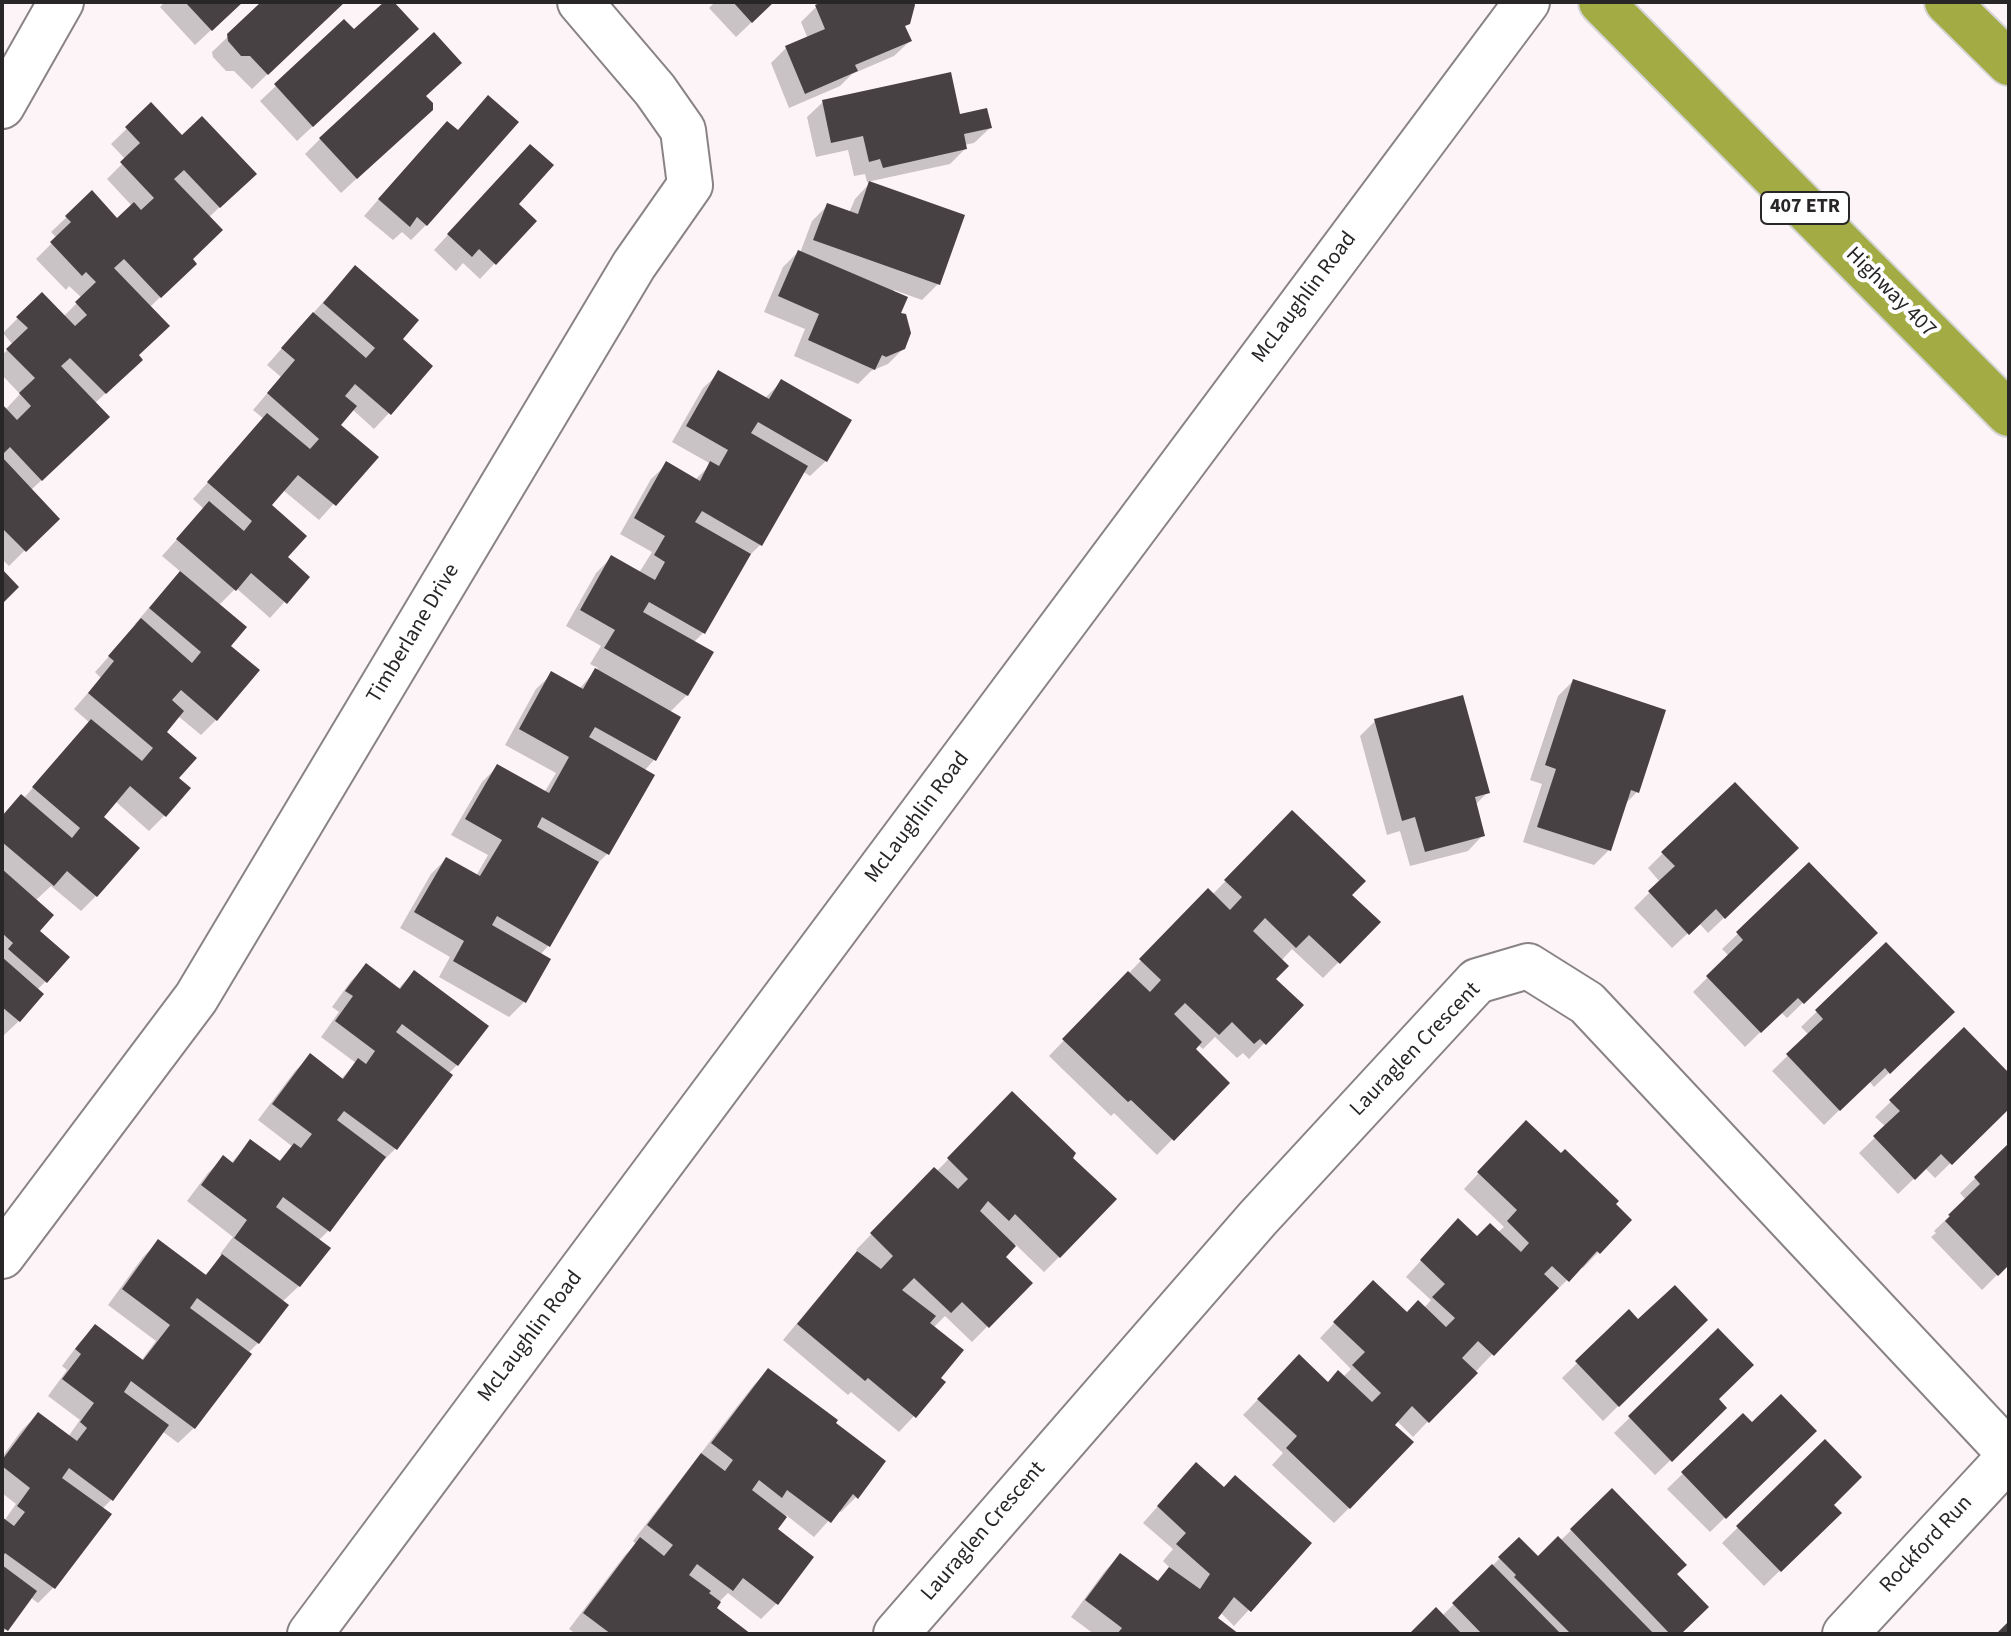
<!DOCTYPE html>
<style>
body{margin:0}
#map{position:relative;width:2011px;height:1636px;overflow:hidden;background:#fcf4f7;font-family:"Source Sans 3",sans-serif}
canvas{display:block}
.frame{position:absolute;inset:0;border:4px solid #292628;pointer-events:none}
</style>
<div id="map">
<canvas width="2011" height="1636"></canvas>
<div class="frame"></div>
</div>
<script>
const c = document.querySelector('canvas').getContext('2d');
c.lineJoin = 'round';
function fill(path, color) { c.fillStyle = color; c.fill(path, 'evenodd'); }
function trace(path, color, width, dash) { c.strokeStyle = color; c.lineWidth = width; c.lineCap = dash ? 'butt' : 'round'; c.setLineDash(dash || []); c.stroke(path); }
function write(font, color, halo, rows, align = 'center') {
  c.font = font + ' "Source Sans 3",sans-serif'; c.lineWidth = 8; c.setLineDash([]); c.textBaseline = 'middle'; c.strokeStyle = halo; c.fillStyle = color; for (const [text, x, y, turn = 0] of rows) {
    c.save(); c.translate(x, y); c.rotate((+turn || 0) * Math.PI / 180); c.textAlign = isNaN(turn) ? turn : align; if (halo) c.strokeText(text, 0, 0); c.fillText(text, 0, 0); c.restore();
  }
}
fill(new Path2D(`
 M165,2H241L195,45L160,7Z
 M264,2H342L252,89L234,71H226L213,57L212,52Z
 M387,2H391L401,44L297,141L260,101L344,22L354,32Z
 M715,2H773L736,37L709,8Z
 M827,2H911L904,27L910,41L894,56L852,74L840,86L789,108L771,63L786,48L808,39L801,22L816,7Z
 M424,97L415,125L341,193L305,154L320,139Z
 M823,102L990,128L974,143L964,145L965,149L950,164L867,182L865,174L854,176L848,150L816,157L807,117Z
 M151,105L182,138L239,189L208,218L190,259L194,264L150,307L137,356L125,375L94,404L92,433L31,490L57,518L9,566L2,559V407L5,410L20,394L2,375V355L13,345L3,333L42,294L63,317L82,298L69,286L66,290L36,259L57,238L51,232L92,193L117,221L132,206L107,179L126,160L111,144Z
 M432,138L426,225L411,240L402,232L393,240L364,216Z
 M515,162L516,204L495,263L480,279L463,263L456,271L434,250Z
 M868,182L962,216L938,284L922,300L894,290L893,293L899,314L904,348L888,364L871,371L858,384L794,356L805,329L764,312L783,267L798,252L800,253L812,221L828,205L849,213L855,199L868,185Z
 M340,283L400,339L389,413L374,429L352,409L339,425L376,457L319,520L283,490L269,506L285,557L307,577L270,618L236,588L218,606L228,646L216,720L201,735L178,716L164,732L176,779L165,815L149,831L115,801L101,818L96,896L81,911L51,886L35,901L46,981L37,990L19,1021L3,1036L2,816L23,799L90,723L74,709L101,678L95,672L137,625L135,624L165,589L181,572L162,556L204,509L193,499L264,419L253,410L281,377L267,365Z
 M719,373L764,399L781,382L826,461L810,476L802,471L761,544L745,560L703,633L693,643L687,695L669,713L679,718L654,760L644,771L652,775L607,854L592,869L548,946L540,955L548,960L524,1002L509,1017L439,977L450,957L400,928L431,874L446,859L476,876L488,855L451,835L482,782L498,766L544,793L556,773L505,745L536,689L552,674L579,689L598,668L590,664L601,646L566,626L596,573L612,557L639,573L652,552L620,534L651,479L667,464L695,480L711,464L672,442L703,388Z
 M1573,681L1637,792L1624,805L1609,850L1594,865L1523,842L1542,784L1530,780L1558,696Z
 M1375,721L1487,793L1475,805L1483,835L1468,851L1410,866L1400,831L1387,835L1360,736Z
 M1292,813L1350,895L1378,922L1323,978L1292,949L1281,961L1273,979L1301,1005L1249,1059L1243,1053L1237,1058L1215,1037L1203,1049L1197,1044L1193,1049L1227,1083L1157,1155L1114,1113L1111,1116L1049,1056L1208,891L1212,895Z
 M1663,853L1781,864L1708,933L1699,923L1672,948L1634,908L1660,882L1648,868Z
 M1809,865L1875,933L1787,1018L1781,1012L1745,1047L1693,992L1729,956L1722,949Z
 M1886,944L1952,1012L1874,1087L1869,1081L1824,1125L1772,1071L1809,1035L1801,1027Z
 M366,966L398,989L414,972L457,1065L448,1074L450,1076L395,1149L380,1164L328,1231L318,1241L299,1286L282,1302L286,1305L258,1343L248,1353L249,1354L194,1428L178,1443L162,1431L111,1500L102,1509L109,1514L53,1588L38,1603L30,1597L2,1634V1520L4,1521L16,1504L2,1493V1457L22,1430L38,1414L68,1437L80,1420L48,1396L67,1370L62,1366L80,1342L95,1327L141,1361L156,1341L108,1305L143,1257L158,1242L204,1276L223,1256L220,1254L233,1237L187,1201L208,1173L223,1158L231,1163L251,1142L278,1162L293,1147L258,1120L295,1071L310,1056L341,1079L356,1063L321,1037L339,1012L332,1007L351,981Z
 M1964,1030L2009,1076V1107L1935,1178L1925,1168L1898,1194L1859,1153L1886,1127L1875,1117Z
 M1012,1094L1059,1257L1044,1272L1015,1244L1003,1257L1030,1283L972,1342L945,1316L933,1328L938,1378L914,1416L899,1432L851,1392L848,1395L783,1340L842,1269L859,1252L856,1250L919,1185L936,1172Z
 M1511,1138L1613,1204L1629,1220L1583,1268L1581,1266L1552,1295L1550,1294L1413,1437L1396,1420L1349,1508L1334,1523L1272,1465L1283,1453L1243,1415L1299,1357L1327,1384L1343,1377L1351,1369L1320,1338L1358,1298L1406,1314L1424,1308L1431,1300L1406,1277L1443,1236L1477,1238L1497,1233L1504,1227L1464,1189Z
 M2009,1145V1263L1982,1290L1931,1237L1936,1233L1934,1231L1966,1200L1960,1193Z
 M1629,1312L1638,1322L1705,1320L1603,1421L1562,1378Z
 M1718,1331L1717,1399L1725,1408L1655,1475L1614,1433Z
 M768,1370L856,1497L841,1512L838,1510L814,1537L786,1515L775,1530L811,1557L776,1604L761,1619L728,1593L720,1601L714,1608L745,1634H576L569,1629L625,1555L636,1544L633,1541L753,1386Z
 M1742,1416L1752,1425L1814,1431L1710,1532L1667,1489Z
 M1825,1442L1831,1505L1839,1513L1764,1586L1722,1543Z
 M1181,1480L1224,1490L1310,1544L1234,1626L1220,1612L1215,1619L1233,1634H1094L1071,1617L1105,1571L1120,1555L1156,1582L1170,1568L1163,1561L1173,1549L1143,1523Z
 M1612,1491L1675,1574L1679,1634H1411L1442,1616L1519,1539L1538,1559L1560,1541Z`), '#0003');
fill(new Path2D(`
 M185,2H243L212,31Z
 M261,2H345L268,75L250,56H241L228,41L227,34Z
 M384,2H394L419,29L313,127L274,84L344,19L354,29Z
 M733,2H774L752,23Z
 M822,2H914L915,5L910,24L905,26L912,41L855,65L858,71L805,94L785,46L825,29L815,5Z
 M434,32L462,63L426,96L433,103V110L357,179L319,138Z
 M951,72L960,114L987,108L992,128L964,134L967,149L883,168L880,159L869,162L863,136L831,143L822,100Z
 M488,95L519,122L427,226L417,217L410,227L378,199L447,121L458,130Z
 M151,102L182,135L202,116L257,174L220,208L184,170L174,179L223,230L193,259L197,264L161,298L124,259L114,268L170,326L139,355L143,360L106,394L70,358L61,366L110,417L42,481L10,447L2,455V404L17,420L31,406L19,393L35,378L6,349L28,328L16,317L42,292L75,326L87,315L75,302L96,282L86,272L82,276L50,242L71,222L65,216L92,190L117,218L134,202L141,210L154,198L120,162L140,143L125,127Z
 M530,144L554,165L519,204L537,221L496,265L479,249L472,257L447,234Z
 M869,181L965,215L940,285L813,240L827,203L858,214Z
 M798,250L908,297L901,313L906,314L911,333L905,349L886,357L882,355L875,370L808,340L819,314L778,296Z
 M355,265L419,320L403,339L433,366L391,415L355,384L345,396L357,406L341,425L379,457L336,506L298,475L272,505L307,536L288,557L310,577L287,604L251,573L236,591L176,539L209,501L244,531L252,521L207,482L267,413L310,449L319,439L267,393L295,360L281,348L313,312L366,358L375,348L323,303Z
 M718,370L769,399L781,379L852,420L827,462L758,422L751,433L808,466L762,546L702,511L695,522L751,554L705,634L649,602L643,612L714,652L688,696L604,648L615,630L580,610L611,555L655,580L665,562L654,555L665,536L634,518L666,461L700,481L710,461L719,466L728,450L686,426Z
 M2,457L60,519L26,552L2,528Z
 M2,569L19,587L2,604Z
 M180,571L247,627L231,646L260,670L217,721L181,690L172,700L184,711L167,732L197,758L179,778L191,788L166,817L130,786L104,817L140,848L97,897L67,871L54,886L2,842V816L21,794L72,838L80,828L32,787L91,719L142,761L153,748L88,693L114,661L108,656L141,618L192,663L201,652L149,608Z
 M595,668L681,717L656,761L595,727L589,737L655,775L609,855L542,817L537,827L599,862L550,947L497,916L492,925L551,959L526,1003L453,961L464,941L414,912L446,857L480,876L502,840L465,819L497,764L549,793L569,757L519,729L551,671L583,689Z
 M1573,679L1666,710L1639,793L1631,790L1611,851L1537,827L1556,769L1545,765Z
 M1463,695L1490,793L1475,797L1485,836L1425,852L1415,817L1402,821L1374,719Z
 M1735,782L1799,848L1725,919L1716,909L1689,935L1648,891L1675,866L1661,852Z
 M1292,810L1366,881L1352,895L1381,922L1340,964L1309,935L1296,948L1265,918L1253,931L1289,966L1276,979L1304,1005L1266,1045L1260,1039L1254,1044L1232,1022L1219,1035L1185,1003L1174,1014L1202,1042L1196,1049L1230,1083L1174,1141L1131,1100L1128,1102L1062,1039L1128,971L1150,992L1161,980L1139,959L1208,888L1230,910L1242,897L1224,880Z
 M1809,862L1878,933L1804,1004L1798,998L1761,1033L1706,976L1743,940L1736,932Z
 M2,869L54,915L40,931L70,957L47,983L8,949L13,943L2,933Z
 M1886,942L1955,1012L1890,1074L1885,1068L1840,1111L1786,1054L1823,1019L1815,1010Z
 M2,957L44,994L20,1022L2,1007Z
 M366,963L400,989L414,970L489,1026L458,1066L402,1024L396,1032L453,1075L397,1150L344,1111L337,1120L386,1157L330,1232L283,1197L276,1207L331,1248L300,1287L234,1238L247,1220L201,1185L223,1155L233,1163L250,1139L280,1161L294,1143L301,1148L312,1134L272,1104L310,1053L343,1079L358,1058L366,1064L375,1051L335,1021L353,996L345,991Z
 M1964,1027L2009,1073V1109L1952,1165L1941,1154L1915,1180L1873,1136L1900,1111L1889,1100Z
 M1012,1091L1076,1153L1073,1158L1117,1199L1060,1258L1015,1214L1009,1221L988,1201L980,1211L1016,1246L1006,1257L1033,1283L989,1328L962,1302L951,1313L914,1278L902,1290L936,1316L930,1323L964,1350L941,1378L946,1382L916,1418L868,1378L865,1381L797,1324L857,1251L881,1269L893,1256L870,1233L934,1167L958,1189L968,1179L947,1158Z
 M1526,1120L1561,1153L1565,1149L1619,1201L1616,1204L1632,1220L1600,1254L1597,1251L1569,1282L1552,1266L1544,1274L1559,1288L1494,1356L1478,1341L1462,1358L1478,1373L1429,1423L1412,1406L1395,1425L1414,1442L1350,1509L1286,1448L1297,1436L1257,1399L1299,1354L1328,1382L1338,1370L1372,1402L1381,1393L1352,1365L1365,1352L1333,1322L1373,1280L1407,1312L1418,1300L1446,1327L1455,1318L1432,1297L1445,1284L1420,1260L1458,1218L1477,1236L1490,1223L1521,1252L1529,1243L1507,1221L1517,1210L1477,1172Z
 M2009,1143V1265L1998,1276L1945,1221L1950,1216L1948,1215L1980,1184L1974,1177Z
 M158,1239L206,1275L222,1254L289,1305L259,1344L197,1298L190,1308L252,1354L195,1429L131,1381L124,1392L169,1425L113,1501L69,1468L62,1478L112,1514L55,1589L5,1553L2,1558V1517L14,1526L25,1512L17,1506L30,1488L2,1466V1460L38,1412L77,1441L87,1428L80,1422L94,1403L62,1379L81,1354L75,1349L95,1324L143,1360L170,1325L122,1289Z
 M1675,1285L1708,1320L1619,1407L1575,1361L1629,1309L1638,1319Z
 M1718,1328L1754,1365L1719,1399L1727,1408L1672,1462L1628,1416Z
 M768,1368L838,1420L836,1423L886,1461L858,1499L853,1494L831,1523L787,1490L782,1498L759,1480L752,1490L787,1517L778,1529L814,1557L778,1605L743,1578L733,1591L697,1564L689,1575L711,1591L709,1593L721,1602L717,1608L751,1634H611L583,1613L640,1537L664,1556L673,1545L647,1525L701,1453L725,1471L733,1460L711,1443Z
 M1781,1394L1817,1431L1726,1519L1681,1472L1743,1413L1752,1422Z
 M1825,1439L1862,1477L1834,1505L1842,1513L1781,1572L1736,1526Z
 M1196,1462L1224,1487L1235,1475L1312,1543L1251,1612L1234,1597L1218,1618L1239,1634H1117L1122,1628L1085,1600L1120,1553L1158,1581L1169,1567L1200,1589L1210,1574L1176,1544L1186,1533L1157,1506Z
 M1612,1488L1687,1565L1677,1574L1709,1607L1681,1634H1670L1570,1529Z
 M1558,1536L1654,1634H1571L1514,1577L1516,1575L1498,1557L1519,1537L1538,1556Z
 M1492,1564L1561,1634H1482L1452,1603Z
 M2,1565L37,1591L8,1631L2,1627Z
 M1436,1607L1462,1634H1409Z
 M2009,1621V1634H1996Z`), '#474143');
const street = new Path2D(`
 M2,106L61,2
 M2,1256L196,998L634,265L690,185L683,130L655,90L580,2
 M896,1634L1258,1218L1477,981L1528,966L1587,1003L2009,1453
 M1845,1634L2009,1457`);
const secondary = new Path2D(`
 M310,1634L1527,2`);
const highway = new Path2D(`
 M1601,2L2009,414
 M1947,2L2009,63`);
trace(street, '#8a8385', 48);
trace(secondary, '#8a8385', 48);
trace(highway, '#d4d4d4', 48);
trace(street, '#fff', 44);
trace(secondary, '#fff', 44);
trace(highway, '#a3ab45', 44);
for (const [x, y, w] of [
 [1805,208,88]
]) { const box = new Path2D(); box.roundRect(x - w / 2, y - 16, w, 32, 6); c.fillStyle = '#fff'; c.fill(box); trace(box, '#292628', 2); }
write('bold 20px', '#292628', null, [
 ["407 ETR",1805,208]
]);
write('22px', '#292628', '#fff', [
 ["Highway 407",1890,293,45],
 ["McLaughlin Road",1305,298,-53],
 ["Timberlane Drive",414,634,-59],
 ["McLaughlin Road",918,818,-53],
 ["Lauraglen Crescent",1416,1050,-46],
 ["McLaughlin Road",531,1337,-53],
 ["Lauraglen Crescent",984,1532,-49],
 ["Rockford Run",1927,1545,-47]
]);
</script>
